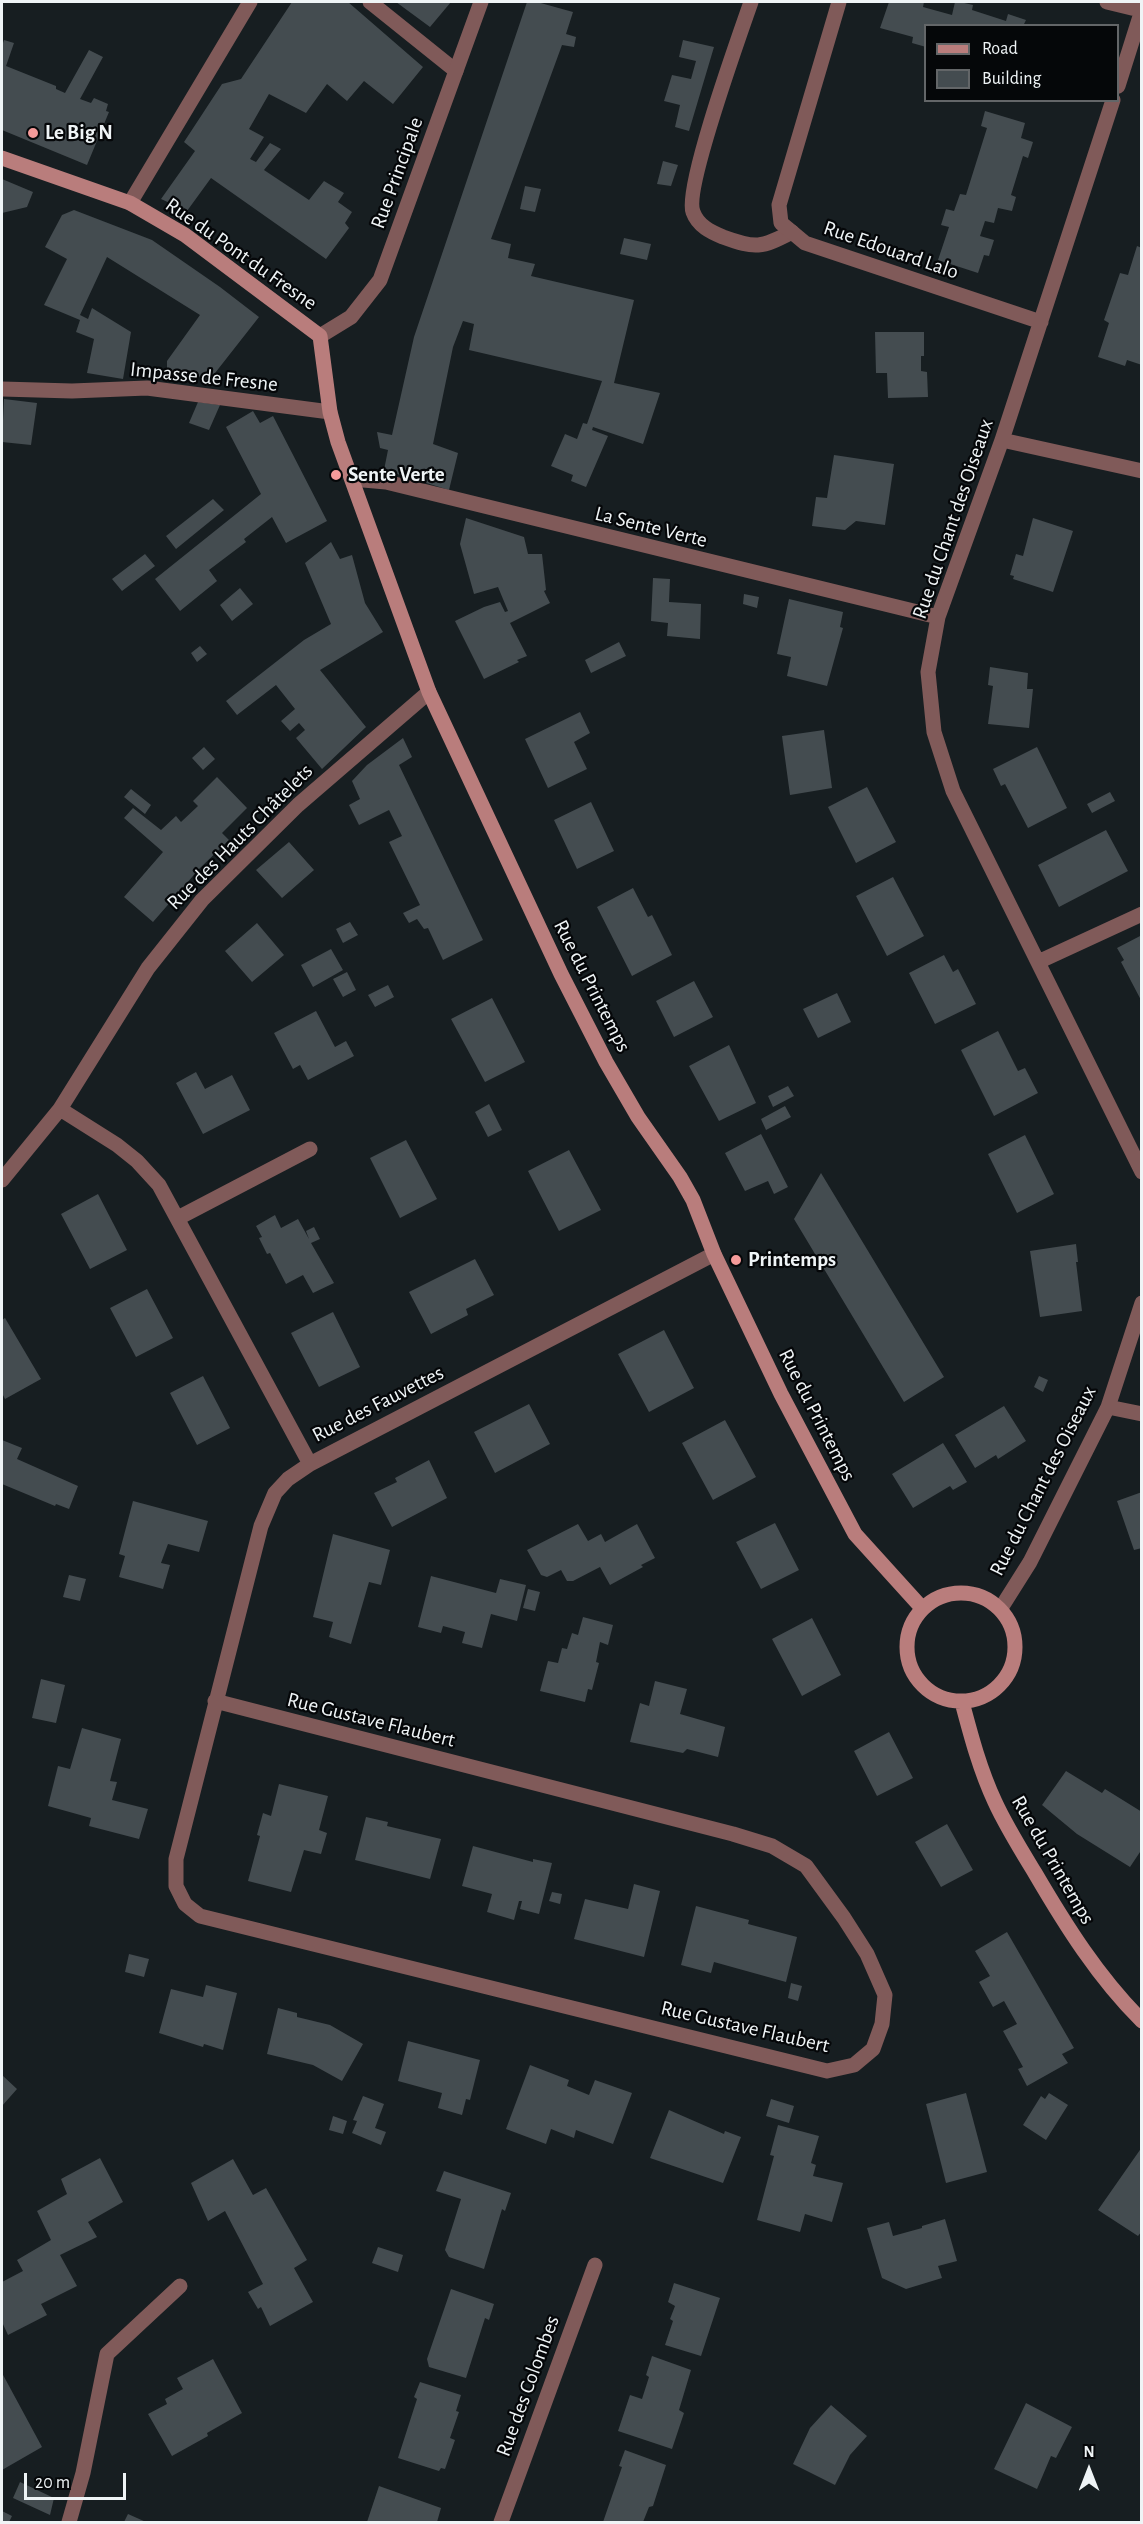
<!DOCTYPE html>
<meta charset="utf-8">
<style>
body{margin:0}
#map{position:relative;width:1143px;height:2524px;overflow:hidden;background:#171e21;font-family:"Alegreya Sans",sans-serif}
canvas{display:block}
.frame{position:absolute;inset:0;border:3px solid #eff4f6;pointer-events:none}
.legend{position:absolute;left:924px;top:24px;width:195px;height:78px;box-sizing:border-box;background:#050709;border:2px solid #636668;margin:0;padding:8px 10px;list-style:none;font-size:18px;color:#eff4f6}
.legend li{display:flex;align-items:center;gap:12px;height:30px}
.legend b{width:30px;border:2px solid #636668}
.north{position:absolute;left:1059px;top:2440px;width:60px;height:60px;-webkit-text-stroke:4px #050709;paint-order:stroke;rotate:0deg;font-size:16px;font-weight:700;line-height:24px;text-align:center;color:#eff4f6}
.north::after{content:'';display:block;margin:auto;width:21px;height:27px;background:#eff4f6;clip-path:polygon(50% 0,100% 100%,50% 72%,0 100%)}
.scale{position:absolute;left:24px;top:2473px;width:102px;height:27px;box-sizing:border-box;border:3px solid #eff4f6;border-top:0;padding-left:8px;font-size:18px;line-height:21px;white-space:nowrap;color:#eff4f6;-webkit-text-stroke:4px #050709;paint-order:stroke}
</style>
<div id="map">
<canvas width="1143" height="2524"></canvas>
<div class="frame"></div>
<ul class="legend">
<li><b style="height:8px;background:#b97d7c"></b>Road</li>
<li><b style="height:16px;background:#444c50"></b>Building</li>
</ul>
<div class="north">N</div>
<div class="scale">20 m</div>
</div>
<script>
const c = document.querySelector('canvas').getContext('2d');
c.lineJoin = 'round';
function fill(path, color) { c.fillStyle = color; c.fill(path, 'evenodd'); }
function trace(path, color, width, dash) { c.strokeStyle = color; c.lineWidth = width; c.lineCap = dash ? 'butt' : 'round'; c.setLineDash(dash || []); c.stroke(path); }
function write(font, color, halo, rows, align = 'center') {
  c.font = font + ' "Alegreya Sans",sans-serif'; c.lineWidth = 4.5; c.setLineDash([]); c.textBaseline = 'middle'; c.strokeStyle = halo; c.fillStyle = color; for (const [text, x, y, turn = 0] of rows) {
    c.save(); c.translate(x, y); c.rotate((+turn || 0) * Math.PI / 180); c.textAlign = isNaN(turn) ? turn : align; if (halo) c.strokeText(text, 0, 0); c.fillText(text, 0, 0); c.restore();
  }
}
fill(new Path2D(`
 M292,2H348L423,67L393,104L364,81L347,101L327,84L306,113L269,94L249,129L264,137L250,159L256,162L270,143L281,149L264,170L309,200L324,181L344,193L338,202L352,212L345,223L349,228L326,259L211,178L187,211L161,199L195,151L184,142L222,84L241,79Z
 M396,2H451L430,27Z
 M527,2H537L573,12L566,34L576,37L574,47L562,45L491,239L511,244L508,258L535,264L531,276L634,300L614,383L660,393L643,444L593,427L592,430L608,436L586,487L571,481L573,475L551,466L565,434L577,439L583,423L587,424L602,381L469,350L474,324L463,321L453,347L433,444L458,453L449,490L384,470L388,450L380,448L377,432L392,435L414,337Z
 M889,2H924L923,7L952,15L955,2H960L973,5L972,10L1006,21L1008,14L1026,20L1023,26H926V47L912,43L913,37L880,28Z
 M4,40L14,43L6,66L56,86V89L65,93L89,50L103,57L80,99L91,103L94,98L108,104L106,111L109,112L87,165L2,130V46Z
 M683,40L714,47L689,131L675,127L680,105L664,101L672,75L691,79L696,61L679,57Z
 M985,111L1025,123L1021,138L1033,142L1028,158L1023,156L1011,195L1016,197L1012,211L998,208L994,223L985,221L980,236L994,240L989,256L984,255L978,273L938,260L949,227L941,225L946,209L954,211L960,194L966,195L987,128L981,126Z
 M663,161L678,165L671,186L657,184Z
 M2,179L33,192L27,207L2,213Z
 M525,186L541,189L535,212L520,209Z
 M74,210L152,240L220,287L259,317L208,382L189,370L181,379L167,370V361L200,315L107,257L80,315L88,319L92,308L131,332L123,379L87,373L94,339L76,332L80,320L44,305L67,259L45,247L62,215Z
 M624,238L651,244L647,260L620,254Z
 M1137,246L1142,248V365L1127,360L1125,366L1098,357L1109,323L1104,320L1120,273L1128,275Z
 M875,332H924V356H921V371L927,372L928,397L888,398L887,373H876Z
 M4,399L37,403L31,445L2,442Z
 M198,402L220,405L209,430L189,423Z
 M253,411L260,423L273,416L327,521L286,543L272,517L244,539L246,542L209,570L217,581L180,611L155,579L261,494L226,427Z
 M834,455L894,464L885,525L856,521L845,530L812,526L816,497L827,498Z
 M213,499L224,510L176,549L166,536Z
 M466,518L524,537L528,554H542L546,590L544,591L550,603L510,623L527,656L517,660L519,662L484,679L455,621L484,607L500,602L505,612L508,611L498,587L474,594L460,544Z
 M1033,518L1073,531L1053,592L1013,579L1014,576L1010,575L1016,554L1023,556Z
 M331,542L340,559L352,555L365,603L383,632L320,670L366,727L322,769L296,738L305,730L299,723L290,731L281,721L295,709L276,685L237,715L226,701L304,640L331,624L305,563Z
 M145,554L155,566L122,591L112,579Z
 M653,578L670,579L669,602L701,604L700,639L667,636L668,623L651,621Z
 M240,588L253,604L232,621L220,605Z
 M744,594L759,597L757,608L743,604Z
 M789,599L843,612L840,627L843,628L827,686L787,676L791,657L777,654Z
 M619,642L626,656L591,673L585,660Z
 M200,646L207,654L197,662L191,653Z
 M990,667L1028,673L1027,689H1033L1029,728L988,724L993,686L988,685Z
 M580,712L590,733L574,742L587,769L548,788L525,739Z
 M824,730L832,788L790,795L782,736Z
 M403,738L412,757L399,765L483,940L443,960L428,928L424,929L417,919L409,923L403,913L420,905L389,842L402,836L389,810L359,825L349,805L360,799L352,781L367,765Z
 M204,747L215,759L203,770L192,758Z
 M1037,747L1067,808L1028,828L1005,784L1001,786L993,769Z
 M217,777L247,808L222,833L229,840L199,869L153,922L124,897L163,852L124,818L133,808L161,830L176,816L181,822L198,806L193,801Z
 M867,787L896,842L856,863L828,807Z
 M131,789L151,805L145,814L124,797Z
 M1110,792L1115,801L1092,813L1087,804Z
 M591,802L614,851L577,869L554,820Z
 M1106,830L1128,871L1059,907L1038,865Z
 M289,842L314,870L282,898L256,870Z
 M893,877L924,936L887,956L856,896Z
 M633,888L648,917L652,915L672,955L632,976L597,907Z
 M350,922L358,935L343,943L336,929Z
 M257,923L284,955L252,982L225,951Z
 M1142,935V1002L1121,962L1124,960L1117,948Z
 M331,949L343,970L313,987L301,965Z
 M944,955L953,972L958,969L976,1004L935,1024L909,973Z
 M347,972L356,990L343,997L333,979Z
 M694,981L713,1017L674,1037L656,1001Z
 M388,985L394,997L375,1007L368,995Z
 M837,993L851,1022L818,1038L803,1009Z
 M492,998L525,1062L485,1082L451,1019Z
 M316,1011L335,1047L346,1041L354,1056L308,1080L300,1065L293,1069L274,1033Z
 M998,1031L1018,1071L1025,1068L1038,1093L994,1116L961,1050Z
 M729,1045L756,1103L719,1121L689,1066Z
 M196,1072L205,1089L232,1075L250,1110L203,1134L176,1083Z
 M788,1086L794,1096L773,1107L768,1096Z
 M489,1104L502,1130L488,1137L475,1112Z
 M785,1106L791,1117L766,1130L761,1119Z
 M761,1134L788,1187L774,1194L768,1181L745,1191L725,1153Z
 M1025,1135L1054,1194L1017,1213L988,1154Z
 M406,1140L437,1199L400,1218L370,1158Z
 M569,1150L601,1210L559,1231L528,1171Z
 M821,1173L944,1377L904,1402L794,1219Z
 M98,1194L127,1250L90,1269L61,1214Z
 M275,1215L281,1228L298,1219L309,1239L306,1231L314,1227L320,1239L311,1243L334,1283L313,1293L303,1275L286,1284L270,1253L267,1254L259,1238L262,1237L256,1226Z
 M1076,1244L1078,1262H1076L1082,1311L1040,1317L1030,1251Z
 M475,1259L494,1295L466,1309L468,1315L431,1334L409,1292Z
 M147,1289L173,1338L136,1357L110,1308Z
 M333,1312L360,1367L319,1387L291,1333Z
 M5,1318L41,1379L5,1399L2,1393V1320Z
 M664,1330L694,1388L649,1412L618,1354Z
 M203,1376L230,1428L197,1445L170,1393Z
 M1039,1376L1048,1380L1043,1392L1034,1387Z
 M529,1404L550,1444L495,1473L474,1432Z
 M1004,1406L1026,1441L998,1459L996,1455L975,1468L955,1435Z
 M725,1420L756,1477L713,1500L682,1443Z
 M2,1440L22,1448L17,1459L78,1486L69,1509L56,1504L55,1506L2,1484Z
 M943,1443L967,1482L953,1490L950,1486L913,1508L892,1474Z
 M429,1460L447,1498L392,1527L374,1493L397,1482L395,1478Z
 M1142,1492V1548L1134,1550L1117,1501Z
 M133,1501L208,1521L199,1552L168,1544L161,1563L170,1565L163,1589L119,1577L125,1556L119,1554Z
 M775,1523L799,1570L761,1589L736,1542Z
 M578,1524L588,1541L601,1534L605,1542L637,1524L655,1558L641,1565L643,1567L610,1585L600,1567L573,1581H567L561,1570L547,1577L541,1575L527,1550Z
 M333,1534L390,1550L381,1585L369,1582L351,1644L329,1637L333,1622L313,1617Z
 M69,1575L86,1579L80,1601L63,1597Z
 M431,1576L496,1593L500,1579L526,1585L517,1621L491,1614L482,1648L462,1643L465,1632L443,1626L441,1633L418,1627Z
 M528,1589L540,1592L535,1611L523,1608Z
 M583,1617L613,1625L608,1645L600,1642L596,1662L599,1663L592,1690L588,1689L585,1702L540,1691L548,1661L558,1663L562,1648L567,1649L572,1633L578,1635Z
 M812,1618L841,1675L802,1696L772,1639Z
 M41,1679L65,1685L56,1723L32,1718Z
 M655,1681L687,1689L680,1714L725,1727L718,1757L687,1749L683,1753L630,1742L640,1703L649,1706Z
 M82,1728L121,1739L110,1781L117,1782L112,1800L148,1809L139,1839L89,1826L91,1818L48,1806L58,1766L70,1769Z
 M889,1732L913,1778L877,1796L854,1751Z
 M1066,1771L1102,1793L1105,1789L1142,1812V1849L1130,1867L1077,1834L1042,1805Z
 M279,1784L328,1796L319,1830L327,1833L321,1854L304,1850L291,1892L248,1881L260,1836L257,1835L263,1813L271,1816Z
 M366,1817L388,1822L387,1826L441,1839L430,1879L355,1860Z
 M947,1824L973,1870L941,1887L915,1842Z
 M473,1846L533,1862V1859L552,1863L539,1914L520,1909L522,1901H519L514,1920L487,1912L492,1894L462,1886Z
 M634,1884L660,1891L644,1957L574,1939L585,1899L628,1909Z
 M552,1892L562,1894L560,1904L549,1901Z
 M696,1906L749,1920L748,1924L797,1937L786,1982L714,1962L711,1973L681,1965Z
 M1007,1932L1074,2048L1062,2054L1068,2063L1027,2086L1018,2069L1023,2067L1003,2031L1017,2024L1004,2001L993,2007L979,1982L990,1976L975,1951Z
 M129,1954L149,1959L144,1977L125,1972Z
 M791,1983L802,1986L798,2001L788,1998Z
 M206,1985L237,1993L223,2050L204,2044L203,2047L159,2033L171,1989L203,1997Z
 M278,2008L297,2013V2017L330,2025L363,2044L342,2081L313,2065L267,2054Z
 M408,2041L480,2060L470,2100L466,2099L462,2115L438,2108L442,2093L398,2081Z
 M530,2065L569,2080L567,2086L589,2095L595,2080L632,2093L613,2144L576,2130L574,2138L551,2129L546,2144L506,2129Z
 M2,2075L17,2089L2,2106Z
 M966,2093L987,2172L946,2183L926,2104Z
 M1049,2093L1068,2105L1046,2140L1023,2125L1041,2096L1045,2099Z
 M363,2096L384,2104L375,2128L386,2132L381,2145L352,2133L357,2121L353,2120Z
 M771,2099L794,2106L789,2123L766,2116Z
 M669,2110L724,2134L725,2131L741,2137L723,2183L650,2158Z
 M333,2116L347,2121L343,2134L329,2130Z
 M778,2125L819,2136L811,2163L816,2165L813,2176L843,2183L832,2222L805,2214L800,2232L757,2220L774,2156L770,2155Z
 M1142,2147V2231L1138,2236L1098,2210Z
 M100,2158L123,2202L88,2222L97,2237L60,2255L77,2286L41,2304L47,2315L8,2335L2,2322V2282L23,2271L17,2260L51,2240L37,2211L67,2194L61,2179Z
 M233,2159L253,2195L266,2188L307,2260L294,2268L313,2302L270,2326L261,2307L258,2309L248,2292L263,2284L225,2211L208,2221L191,2183Z
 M444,2171L511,2193L505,2211L502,2209L484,2269L449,2257L445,2250L461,2199L436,2191Z
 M945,2219L957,2261L938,2266L942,2278L906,2289L882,2278L867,2228L889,2222L893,2236L922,2228V2226Z
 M378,2247L403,2255L398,2272L372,2263Z
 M674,2283L720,2298L701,2356L665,2345L673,2321L670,2319L675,2306L668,2302Z
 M451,2289L494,2304L489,2320L485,2318L466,2378L429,2367L427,2359Z
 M652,2356L691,2370L679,2410L684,2413L672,2449L618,2431L630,2395L642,2399L649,2377L646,2375Z
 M213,2359L242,2413L207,2433L208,2436L172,2456L148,2414L167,2404L165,2399L183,2389L177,2378Z
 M2,2373L42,2447L2,2470Z
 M420,2382L461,2395L456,2411L459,2412L450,2438L455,2440L445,2469L441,2468L439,2471L398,2458L417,2399L414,2397Z
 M1026,2403L1072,2427L1056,2458L1051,2456L1037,2489L994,2469Z
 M831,2405L867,2436L850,2455L835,2485L793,2464L810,2428Z
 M625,2450L666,2465L653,2506L649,2507L643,2522H603L622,2467L619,2466Z
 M20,2482L54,2498L50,2515L13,2498Z
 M379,2486L441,2508L437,2522H367Z
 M2,2511L12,2516L9,2522H2Z
 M128,2514L146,2522H124Z`), '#444c50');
trace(new Path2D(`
 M751,2C740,34 684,189 693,212C698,226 711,232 723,237C756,249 761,248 792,232`), '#805a59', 15);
trace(new Path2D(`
 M370,2L456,71
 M839,2L779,205L781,223L805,243L1041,322
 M1107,2L1140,10
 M1118,86L1142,10
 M1113,100L1002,440L938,617L928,672L934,732L953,791L1142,1172
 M130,203L250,2
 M2,389L72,391L147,388L330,412
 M1002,440L1142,471
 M352,479L386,482L938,617
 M1038,962L1142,914
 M60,1109L117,1145L137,1161L159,1185L310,1464L714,1254
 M2,1180L60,1109L148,968L202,900L298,805L429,692
 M178,1218L310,1149
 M1108,1407L1142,1414
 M1001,1608L1030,1562L1108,1407L1142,1303
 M215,1701L733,1834L772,1846L806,1866L844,1918L867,1954L885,1995L882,2024L873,2049L854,2065L827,2071L200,1916L185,1904L176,1886V1859L261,1526L275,1493L288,1479L310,1464
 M69,2522L83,2473L107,2354L180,2286
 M501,2522L595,2265`), '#805a59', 15);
trace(new Path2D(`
 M320,336L351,317L380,280L481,2`), '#805a59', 15);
trace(new Path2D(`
 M2,158L130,203L185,235L320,336L330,412L338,442L429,692L561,974L606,1062L638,1117L680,1177L693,1200L714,1254L781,1394L855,1534L922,1608
 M907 1647a54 54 0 1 1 108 0a54 54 0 1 1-108 0Z
 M962,1702C971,1736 980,1770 995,1802C1006,1826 1021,1850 1035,1873C1066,1926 1098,1977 1142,2021`), '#b97d7c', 15);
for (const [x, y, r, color] of [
 [33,133,6,"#f59b9a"],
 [336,475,6,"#f59b9a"],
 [736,1260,6,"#f59b9a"]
]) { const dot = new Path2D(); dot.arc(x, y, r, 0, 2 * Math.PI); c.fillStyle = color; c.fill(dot); trace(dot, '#050709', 2); }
write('bold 21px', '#eff4f6', '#050709', [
 ["Le Big N",45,133],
 ["Sente Verte",348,475],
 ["Printemps",748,1260]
], 'left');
write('21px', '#eff4f6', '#050709', [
 ["Rue Principale",397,173,-70],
 ["Rue Edouard Lalo",891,250,19],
 ["Rue du Pont du Fresne",241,254,35],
 ["Impasse de Fresne",204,377,6],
 ["Rue du Chant des Oiseaux",953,519,-71],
 ["La Sente Verte",651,527,14],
 ["Rue des Hauts Châtelets",240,837,-45],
 ["Rue du Printemps",592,986,63],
 ["Rue des Fauvettes",378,1404,-27],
 ["Rue du Printemps",817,1415,63],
 ["Rue du Chant des Oiseaux",1043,1481,-63],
 ["Rue Gustave Flaubert",371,1720,14],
 ["Rue du Printemps",1053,1860,60],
 ["Rue Gustave Flaubert",745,2027,13],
 ["Rue des Colombes",528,2386,-70]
]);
</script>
